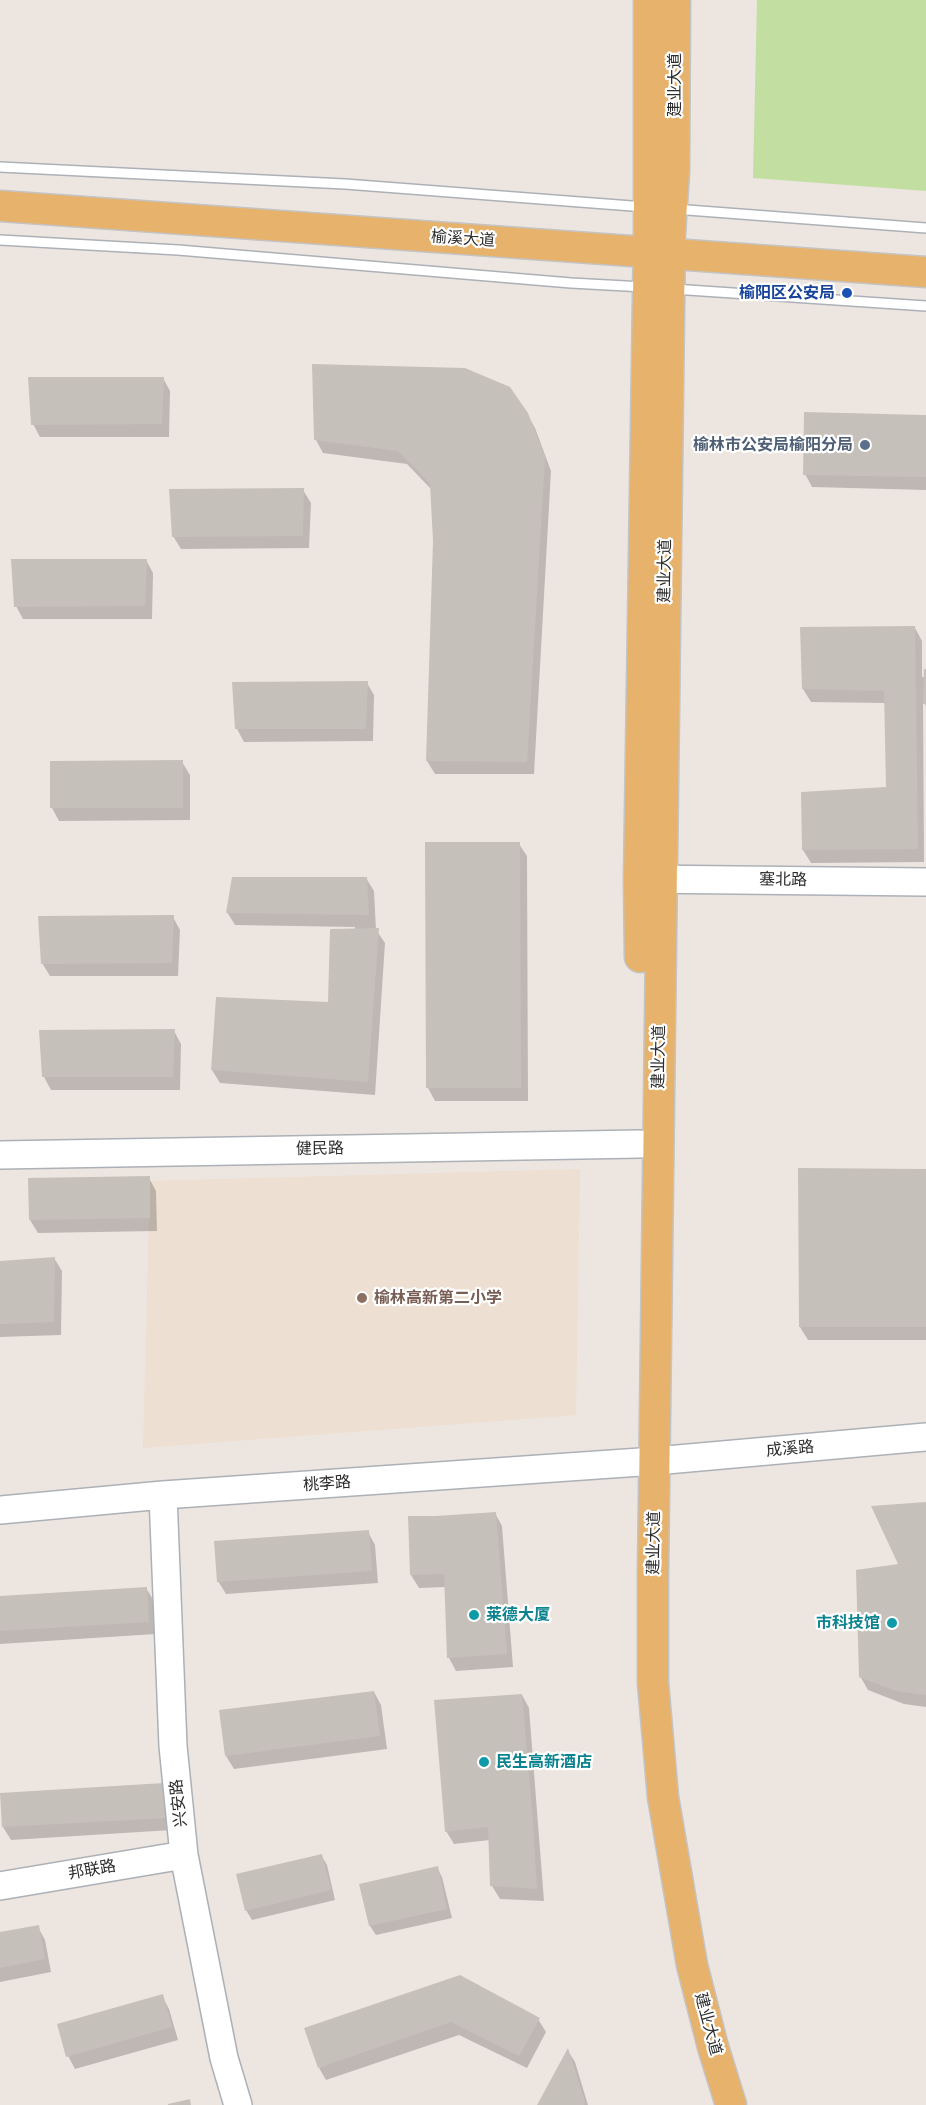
<!DOCTYPE html>
<meta charset="utf-8">
<style>
body{margin:0}
canvas{display:block;background:#ede5e0}
</style>
<canvas width="926" height="2105"></canvas>
<script>
const c = document.querySelector('canvas').getContext('2d');
c.lineJoin = 'round';
function fill(path, color) { c.fillStyle = color; c.fill(path, 'evenodd'); }
function trace(path, color, width, dash) { c.strokeStyle = color; c.lineWidth = width; c.lineCap = dash ? 'butt' : 'round'; c.setLineDash(dash || []); c.stroke(path); }
function write(font, color, halo, rows, align = 'center') {
  c.font = font + ' "Work Sans","Noto Sans SC",sans-serif'; c.lineWidth = 4.5; c.setLineDash([]); c.textBaseline = 'middle'; c.strokeStyle = halo; c.fillStyle = color; for (const [text, x, y, turn = 0] of rows) {
    c.save(); c.translate(x, y); c.rotate((+turn || 0) * Math.PI / 180); c.textAlign = isNaN(turn) ? turn : align; if (halo) c.strokeText(text, 0, 0); c.fillText(text, 0, 0); c.restore();
  }
}
fill(new Path2D(`
 M580,1169L576,1415L143,1448L150,1181Z`), '#eddfd1');
fill(new Path2D(`
 M757,0H926V191L753,178Z`), '#c2dfa1');
fill(new Path2D(`
 M163,378L170,391L169,437H40L33,424Z
 M527,414L535,428L551,471L534,774H435L427,761L435,541L431,489L407,464L323,453L316,440Z
 M926,416V490L812,487L805,474Z
 M303,490L311,503L309,548L181,549L173,536Z
 M146,560L153,573L152,619H23L16,606Z
 M915,628L922,641V677H925L926,670V706L923,700L924,862L811,863L803,850L887,789L886,703L811,702L803,689Z
 M367,683L374,695L373,741L244,742L237,729Z
 M51,762H182L190,775V820L59,821L52,808Z
 M427,844H519L527,856L528,1101H435L428,1088Z
 M366,878L374,891L376,930L385,943L375,1095L220,1083L212,1070L330,1004L355,930V927L235,925L227,912Z
 M173,917L180,930L178,976H50L42,963Z
 M174,1031L181,1044L180,1090H51L44,1077Z
 M926,1170V1340H808L800,1327Z
 M149,1178L156,1191L157,1231L38,1233L30,1220Z
 M54,1258L62,1271L61,1335L0,1337V1263Z
 M926,1503V1707L904,1704L868,1690L860,1676L900,1565Z
 M495,1513L502,1526L513,1667L456,1671L449,1658L446,1587L419,1588L411,1575Z
 M368,1532L375,1545L378,1583L226,1594L218,1581Z
 M146,1588L154,1601L156,1634L0,1644V1597Z
 M374,1692L381,1705L387,1749L234,1769L226,1756Z
 M522,1695L529,1708L544,1901L500,1899L492,1886L490,1840L454,1844L446,1831Z
 M163,1784L172,1830L11,1840L3,1827L1,1794Z
 M321,1855L327,1865L335,1900L252,1920L246,1910Z
 M437,1868L442,1877L452,1918L376,1935L370,1926L361,1885Z
 M38,1927L45,1940L51,1972L0,1982V1934Z
 M460,1976L538,2019L546,2032L527,2068L459,2035L326,2080L319,2068Z
 M162,1996L169,2009L178,2040L75,2069L68,2056Z
 M568,2051L575,2062L588,2105H539Z`), '#0003');
fill(new Path2D(`
 M312,364L465,368L510,387L528,413L545,457L527,762L426,761L433,541L430,484L398,451L314,440Z
 M28,377H164L162,424L31,425Z
 M804,412L926,415V477L803,475Z
 M304,488L303,536L172,537L169,489Z
 M11,559H147L145,606L14,607Z
 M915,626L918,849L802,850L801,792L886,787L884,691L802,689L800,627Z
 M924,669H926V704H923Z
 M368,681L366,729H235L232,682Z
 M183,760V808H50V761Z
 M425,842H520L521,1088H426Z
 M232,877H367L369,915L226,913Z
 M174,915L172,963L41,964L38,916Z
 M379,928L368,1082L211,1070L216,997L328,1002L330,929Z
 M175,1029L173,1077H42L39,1030Z
 M798,1168L926,1169V1327H799Z
 M150,1176V1218L29,1220L28,1178Z
 M55,1257L54,1322L0,1324V1261Z
 M926,1502V1695L896,1691L859,1677L856,1570L898,1564L871,1506Z
 M496,1512L507,1654L447,1658L444,1574L410,1575L408,1516H436Z
 M369,1530L372,1571L217,1582L214,1541Z
 M147,1587L149,1622L0,1631V1596Z
 M374,1691L380,1736L225,1756L219,1710Z
 M522,1694L533,1823L537,1889L490,1886L488,1827L445,1832L434,1700Z
 M164,1783L166,1818L2,1827L0,1793Z
 M322,1854L331,1890L245,1911L236,1874Z
 M438,1866L447,1909L369,1926L359,1884Z
 M39,1925L45,1959L0,1968V1932Z
 M460,1975L540,2018L519,2056L451,2022L318,2068L304,2028Z
 M163,1994L172,2027L66,2057L57,2024Z
 M568,2048L585,2102L584,2105H537Z
 M190,2099L191,2105H168V2104Z`), '#c6c0bb');
const lane = new Path2D(`
 M0,167L345,184L645,207
 M674,209L926,228
 M0,240L178,250L571,283L644,287
 M673,289L926,306`);
const secondary = new Path2D(`
 M641,879L926,882
 M0,1155L640,1144
 M163,1495L173,1746L184,1855L224,2058L238,2105
 M0,1510L163,1495L655,1461L926,1437
 M0,1886L184,1855`);
const primary = new Path2D(`
 M675,0L674,172L670,234L653,1572V1683L663,1797L692,1965L713,2047L731,2105
 M0,206L926,272
 M640,957L639,879L649,232V0`);
trace(lane, '#acb1b7', 12);
trace(secondary, '#acb1b7', 30);
trace(primary, '#c4c4c4', 33);
trace(lane, '#fff', 9);
trace(secondary, '#fff', 27);
trace(primary, '#e6b26c', 30);
for (const [x, y, r, color] of [
 [847,293,6,"#1a4fb4"],
 [865,445,6,"#5c6f8a"],
 [362,1298,6,"#8d6e63"],
 [474,1615,6,"#0f9aa8"],
 [892,1623,6,"#0f9aa8"],
 [484,1762,6,"#0f9aa8"]
]) { const dot = new Path2D(); dot.arc(x, y, r, 0, 2 * Math.PI); c.fillStyle = color; c.fill(dot); trace(dot, '#fff', 2); }
write('16px', '#2c2c2c', '#fff', [
 ["建业大道",675,85,-90],
 ["榆溪大道",463,239,4],
 ["建业大道",665,571,-89],
 ["塞北路",783,880,1],
 ["建业大道",659,1057,-89],
 ["健民路",320,1149,-1],
 ["成溪路",790,1449,-5],
 ["桃李路",327,1484,-4],
 ["建业大道",654,1543,-89],
 ["兴安路",179,1803,-96],
 ["邦联路",92,1870,-10],
 ["建业大道",708,2024,75]
]);
write('bold 16px', '#164399', '#fff', [
 ["榆阳区公安局",835,293]
], 'right');
write('bold 16px', '#4e5e75', '#fff', [
 ["榆林市公安局榆阳分局",853,445]
], 'right');
write('bold 16px', '#785e54', '#fff', [
 ["榆林高新第二小学",374,1298]
], 'left');
write('bold 16px', '#0d838f', '#fff', [
 ["莱德大厦",486,1615],
 ["市科技馆",880,1623,"right"],
 ["民生高新酒店",496,1762]
], 'left');
</script>
